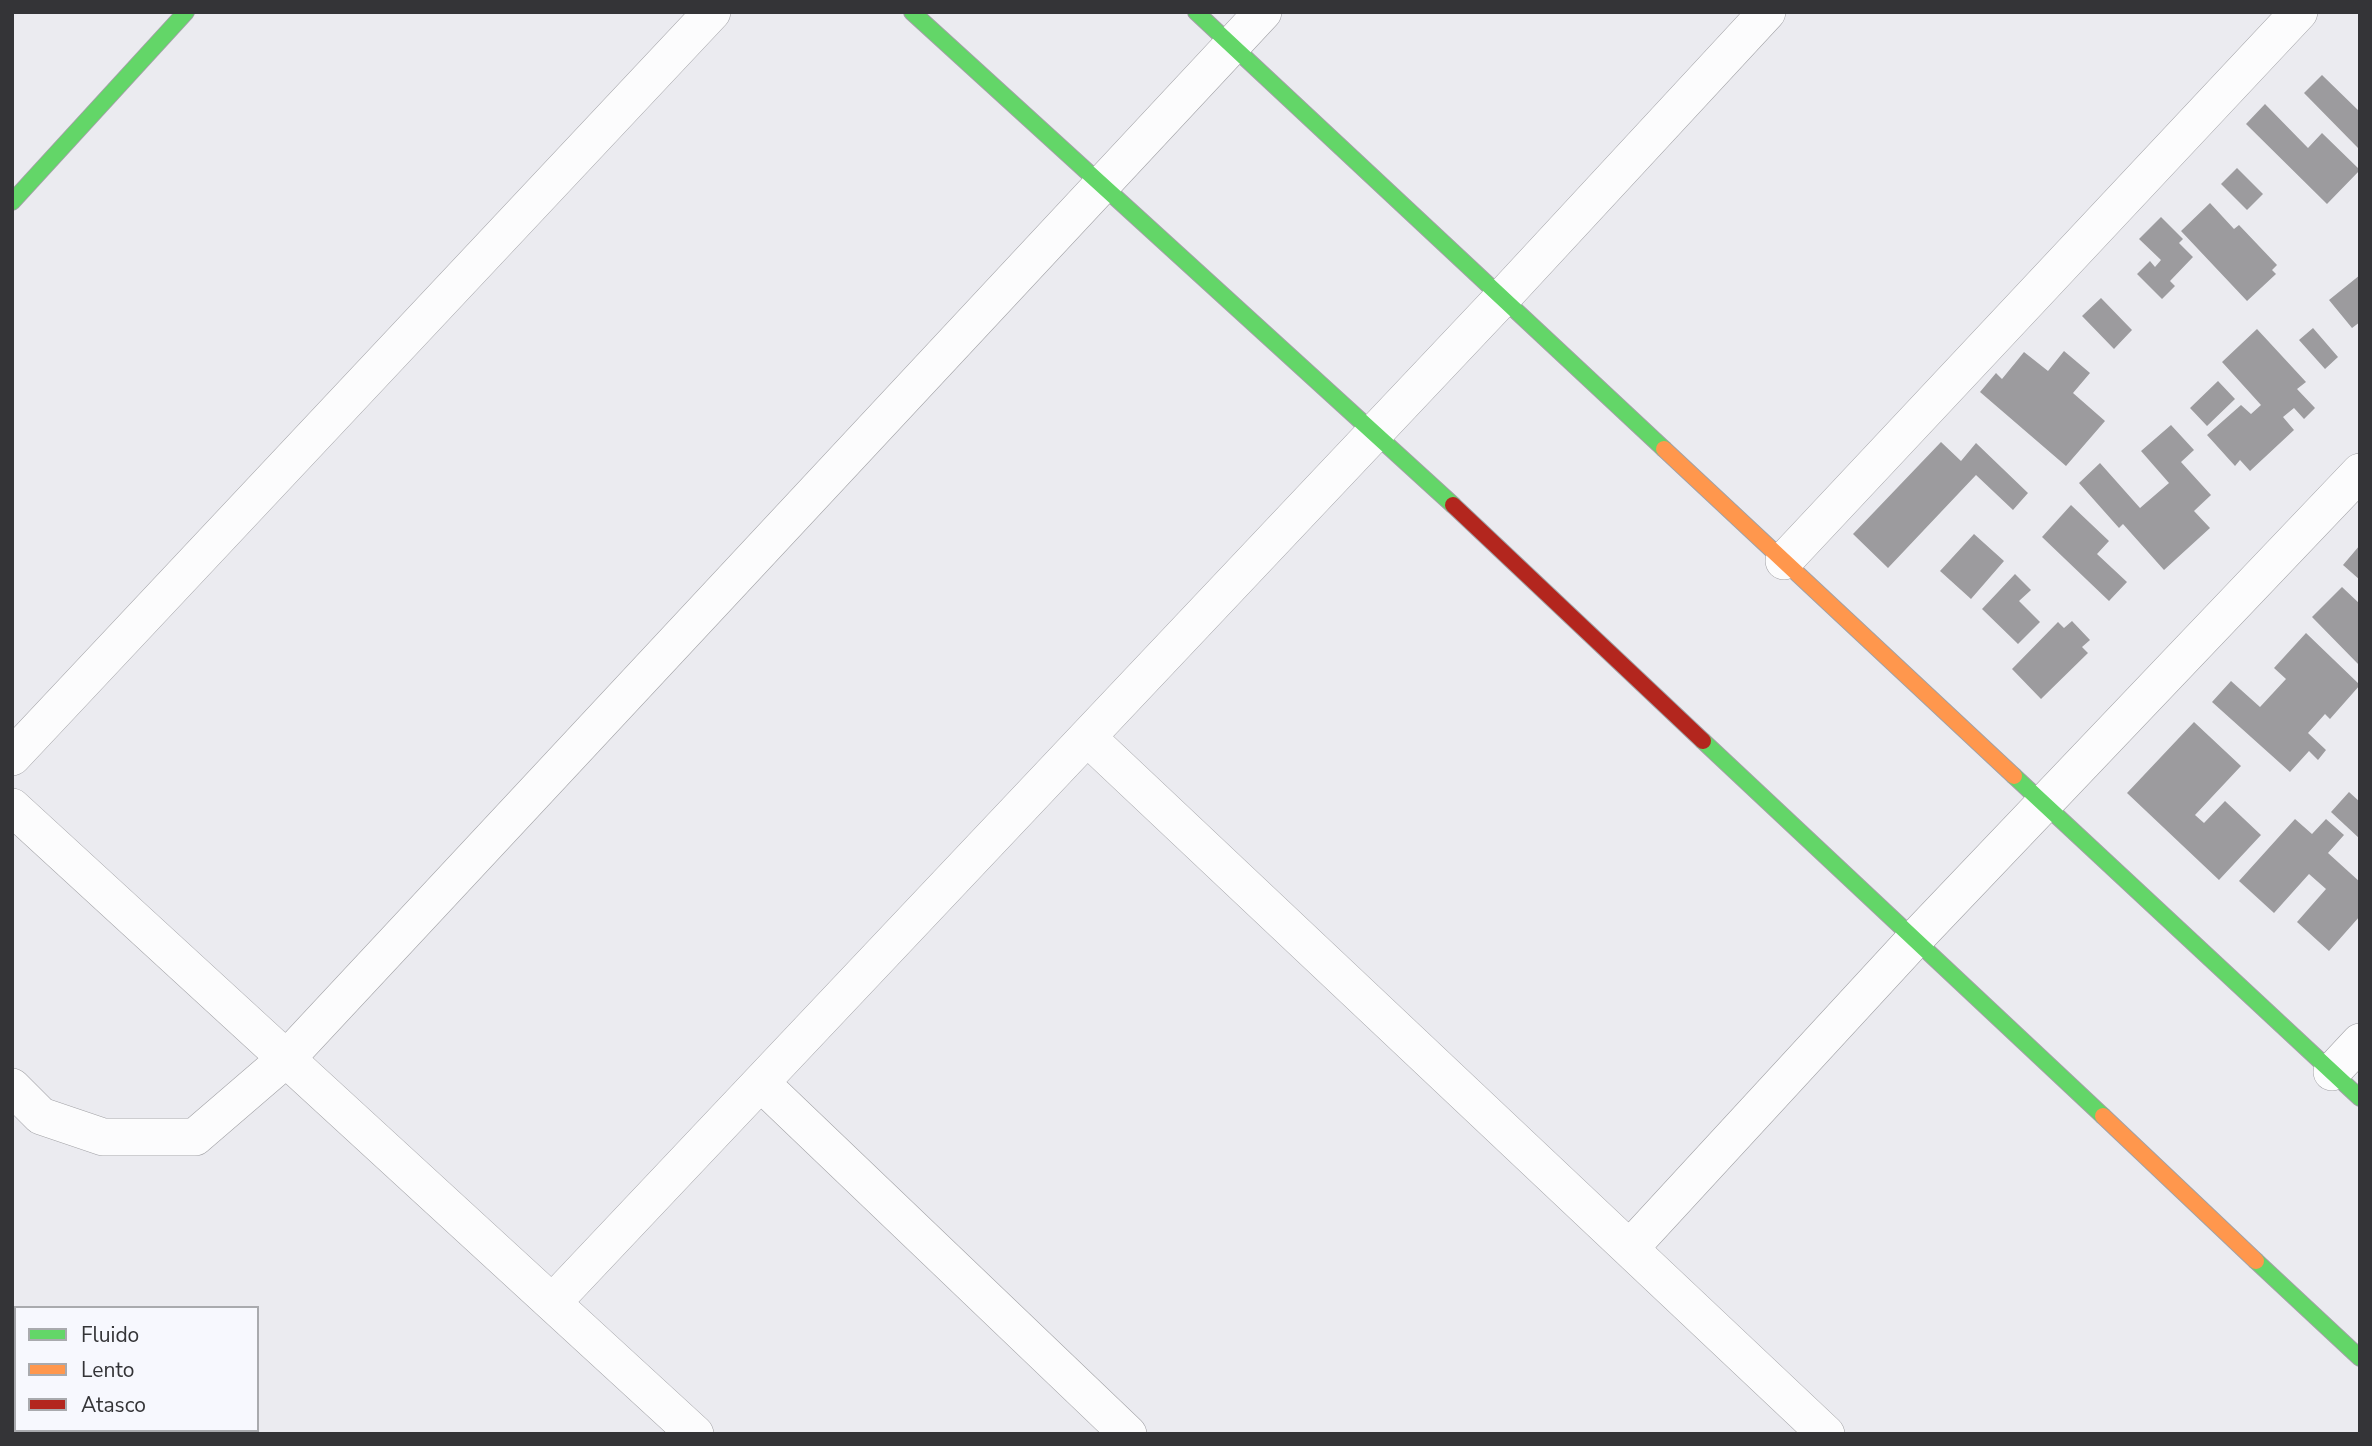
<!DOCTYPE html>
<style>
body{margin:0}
#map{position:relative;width:2372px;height:1446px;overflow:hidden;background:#ebebf0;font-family:"Nunito Sans",sans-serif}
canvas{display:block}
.frame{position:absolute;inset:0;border:14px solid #343437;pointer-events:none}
.legend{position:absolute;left:14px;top:1306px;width:245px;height:126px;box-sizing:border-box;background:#f7f8fe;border:2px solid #a9aaae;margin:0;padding:9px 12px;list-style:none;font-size:21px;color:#343437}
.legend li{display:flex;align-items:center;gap:14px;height:35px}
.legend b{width:35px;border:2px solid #a9aaae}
</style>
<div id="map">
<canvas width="2372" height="1446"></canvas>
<div class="frame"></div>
<ul class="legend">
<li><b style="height:9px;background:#63d668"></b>Fluido</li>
<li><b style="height:9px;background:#ff974d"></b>Lento</li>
<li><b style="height:9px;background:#b3261e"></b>Atasco</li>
</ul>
</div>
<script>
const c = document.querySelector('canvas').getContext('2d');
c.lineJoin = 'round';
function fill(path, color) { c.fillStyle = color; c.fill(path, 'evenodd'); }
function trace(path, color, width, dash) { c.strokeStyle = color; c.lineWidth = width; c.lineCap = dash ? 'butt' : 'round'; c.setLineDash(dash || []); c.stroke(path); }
fill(new Path2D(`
 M2322,75L2360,112L2358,148L2304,93Z
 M2265,104L2308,148L2322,133L2360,170L2327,204L2246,124Z
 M2237,168L2263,194L2247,210L2221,184Z
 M2210,203L2234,229L2239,225L2277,265L2272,270L2276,274L2247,301L2181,231Z
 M2161,217L2183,239L2179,243L2193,257L2170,281L2175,286L2162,299L2137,274L2150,261L2155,267L2161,260L2139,239Z
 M2360,275V322L2352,328L2329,300Z
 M2101,298L2132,330L2114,349L2082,316Z
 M2313,328L2338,357L2325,369L2299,340Z
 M2257,329L2306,382L2297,389L2315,408L2304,419L2294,408L2283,417L2294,430L2250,471L2240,460L2235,466L2207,435L2241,405L2251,414L2261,405L2222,362Z
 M2064,351L2090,373L2073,393L2105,421L2066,466L1980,392L1996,373L2002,379L2024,352L2048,371Z
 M2218,381L2235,399L2207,426L2190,408Z
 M2171,425L2194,450L2181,462L2211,495L2194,511L2210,528L2164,570L2123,524L2119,528L2079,483L2100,463L2140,508L2169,483L2141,451Z
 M1941,442L1961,461L1976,443L2028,493L2013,510L1976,475L1888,568L1853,534Z
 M2071,505L2109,541L2097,554L2127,582L2109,601L2042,537Z
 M1974,534L2004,561L1971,599L1940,571Z
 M2360,545V580L2343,565Z
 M2015,574L2031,590L2019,601L2040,622L2018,644L1982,609Z
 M2342,587L2360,604V666L2312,617Z
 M2072,621L2090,640L2082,647L2088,653L2041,699L2012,669L2058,622L2064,628Z
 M2306,633L2360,685L2330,719L2325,714L2308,733L2326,750L2318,760L2309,751L2290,772L2212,702L2231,681L2260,707L2286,679L2274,668Z
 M2194,722L2241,766L2195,815L2204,823L2225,801L2261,835L2219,880L2127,793Z
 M2349,792L2360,802V839L2331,812Z
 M2295,819L2312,834L2326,819L2344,835L2328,853L2360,882V916L2329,951L2297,922L2326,889L2309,874L2274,913L2239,881Z`), '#9c9b9e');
const street = new Path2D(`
 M1784,561L2299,12
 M1088,738L1826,1434
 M12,757L712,12
 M12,807L695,1434
 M2332,1072L2360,1042
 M761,1083L1128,1434
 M12,1087L41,1116L103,1137H195L288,1057L1263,12
 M1630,1248L1913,941L2360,472
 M553,1302L1502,298L1767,12`);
const fast = new Path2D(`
 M912,12L1453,505
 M1196,12L1664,449
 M12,202L186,12
 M1703,741L2103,1116
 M2014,776L2360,1098
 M2256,1261L2360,1358`);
const slow = new Path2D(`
 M1664,449L2014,776
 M2103,1116L2256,1261`);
const jam = new Path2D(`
 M1453,505L1703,741`);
trace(street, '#a1a1a5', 38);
trace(fast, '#a1a1a5', 18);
trace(slow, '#a1a1a5', 18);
trace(jam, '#a1a1a5', 18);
trace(street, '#fcfcfd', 37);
trace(fast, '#63d668', 16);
trace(slow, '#ff974d', 16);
trace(jam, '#b3261e', 16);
</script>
